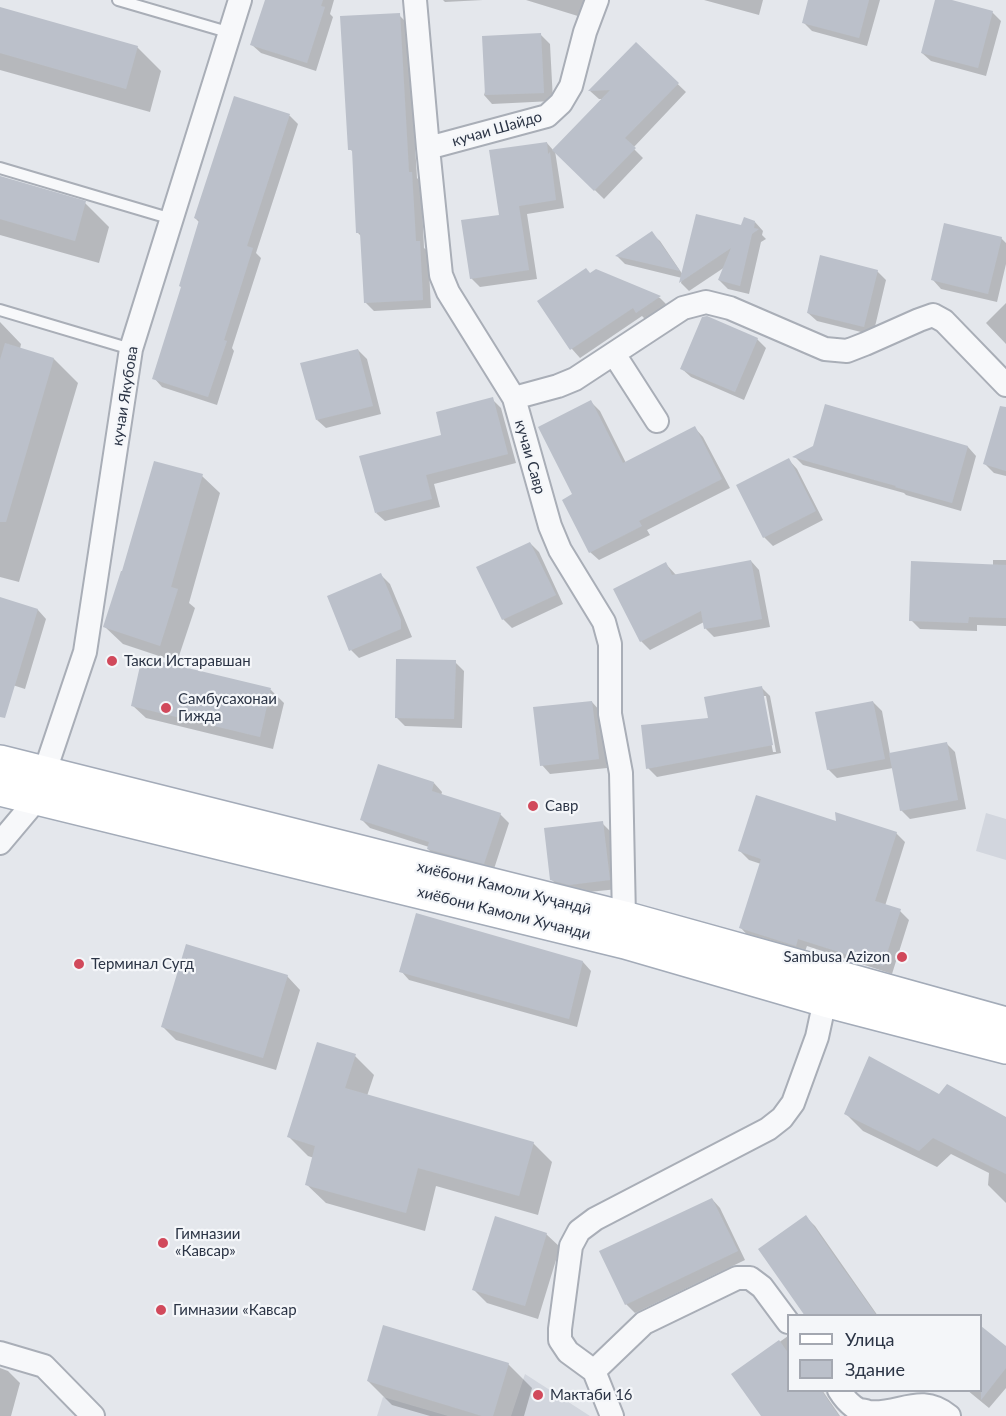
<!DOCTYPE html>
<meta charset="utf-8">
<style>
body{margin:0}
#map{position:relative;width:1006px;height:1416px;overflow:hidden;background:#e4e7ec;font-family:Lato,sans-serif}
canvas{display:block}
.legend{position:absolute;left:787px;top:1314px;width:195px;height:78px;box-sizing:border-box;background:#f4f6f9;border:2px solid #a4a8b1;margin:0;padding:8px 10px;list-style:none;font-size:18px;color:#2b3445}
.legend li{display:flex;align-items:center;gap:12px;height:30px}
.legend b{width:30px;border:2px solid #a4a8b1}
</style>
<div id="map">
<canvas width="1006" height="1416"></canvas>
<ul class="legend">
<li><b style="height:8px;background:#fff"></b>Улица</li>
<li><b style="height:16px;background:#bbc0ca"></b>Здание</li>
</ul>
</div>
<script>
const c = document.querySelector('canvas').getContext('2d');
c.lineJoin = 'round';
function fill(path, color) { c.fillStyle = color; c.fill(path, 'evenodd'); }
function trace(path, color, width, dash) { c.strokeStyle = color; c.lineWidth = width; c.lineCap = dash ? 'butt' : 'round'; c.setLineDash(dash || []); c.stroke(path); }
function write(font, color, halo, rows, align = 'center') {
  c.font = font + ' Lato,sans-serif'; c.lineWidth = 4.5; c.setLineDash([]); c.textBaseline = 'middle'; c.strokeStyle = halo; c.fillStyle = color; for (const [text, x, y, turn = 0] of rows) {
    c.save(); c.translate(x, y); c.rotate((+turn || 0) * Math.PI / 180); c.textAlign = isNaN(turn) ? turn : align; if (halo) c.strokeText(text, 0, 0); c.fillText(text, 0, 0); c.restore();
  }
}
fill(new Path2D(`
 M986,813L1006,819V860L976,851Z
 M525,1374L590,1416H511Z
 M383,1397L448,1416H377Z`), '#d2d6de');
fill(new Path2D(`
 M266,0H334L330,14L333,17L316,71L261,53L252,45Z
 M443,0H483L445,2Z
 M526,0H586L581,17Z
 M704,0H763L759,15Z
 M810,0H880L867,46L812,31L804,23Z
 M936,0H946L992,12L1001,21L986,76L931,61L922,53Z
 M0,9L137,47L161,71L150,112L0,70Z
 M399,15L408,24L417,178L421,182L424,248L428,251L431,308L374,311L365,302L361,236L358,233L354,153L350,149Z
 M541,35L550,44L553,101L492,104L484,95L502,37Z
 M636,44L686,92L633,148L643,158L604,199L555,151L564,208L527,214L537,279L480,287L471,278L500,216L547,143L553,150L604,99H599L590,91Z
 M235,98L290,116L298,124L256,253L261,258L232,348L234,351L217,405L162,387L154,378L182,288L200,223L195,218Z
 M0,177L85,203L109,227L99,263L0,235Z
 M755,222L763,231L762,235L766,239L761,242L749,294L728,289L719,280L725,267L689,291L681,283L682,278L625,264L617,256L651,233L660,241L683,275L742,227Z
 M1001,238L1006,243V264L997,302L941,289L933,280Z
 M596,271L660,298L668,306L646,320L642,316L580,358L572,349L539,302Z
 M877,271L886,280L873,335L817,321L808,313Z
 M1006,303V344L986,323Z
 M0,322L21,344L20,349L54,359L78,383L19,582L0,577Z
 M757,339L766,348L744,400L691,377L682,369Z
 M358,350L367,359L381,414L326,428L317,420Z
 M492,399L501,408L516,463L434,484L440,507L385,521L376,513L443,436Z
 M591,402L600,411L626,463L695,428L703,437L730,488L647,530L650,535L599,560L590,552L574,495Z
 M1006,411V476L994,473L985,464Z
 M814,447H968L976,456L961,511L906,495L904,493L803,465L795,457Z
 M789,460L797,469L823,520L773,546L764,537Z
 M202,476L220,493L189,603L195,608L177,662L123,644L105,627Z
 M530,543L539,552L563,604L512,628L503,619Z
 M993,560H1006V626L977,625V631L920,629L911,620L993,566Z
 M751,561L759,570L770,627L714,637L706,629L704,622L650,650L641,641L666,564L676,575Z
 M381,575L390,584L412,637L359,658L351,650Z
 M0,599L38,610L46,619L25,689L0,681Z
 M143,659L271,690L284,703L273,749L146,718L132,705Z
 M455,662L464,671L462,728L405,726L396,717Z
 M762,688L770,696L781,753L657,777L648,768L710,719ZM762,696H766L776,752H773Z
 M592,702L600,711L607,768L550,774L542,765Z
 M873,702L882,711L890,754L946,743L955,752L966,809L910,819L901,810L893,768L837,778L828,769Z
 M434,783L442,792L441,796L500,814L509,823L493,872L437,858L428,849L429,847L370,828L362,820Z
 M602,823L611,832L618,889L579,893L560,888L551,879Z
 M838,823L896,833L905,842L885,906L900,911L909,920L892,974L807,946L804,954L749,937L741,928L761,864L749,860L740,851Z
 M583,962L591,971L577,1027L409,980L401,971Z
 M287,976L300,990L276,1070L176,1040L163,1027Z
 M355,1056L374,1075L367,1096L533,1143L552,1162L538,1215L436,1186L425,1231L326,1203L306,1184L314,1158L308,1156L289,1137Z
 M939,1096L1006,1118V1203L988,1185L989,1173L951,1154L937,1167L863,1131L846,1114Z
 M712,1199L720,1208L745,1260L635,1313L626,1304Z
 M806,1217L815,1226L878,1316H806Z
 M546,1234L560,1247L538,1319L487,1303L474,1290Z
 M980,1328L1006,1348V1388L989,1408L967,1390H980Z
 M788,1336V1390H822L840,1416H762L733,1375Z
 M508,1364L532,1388L524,1416H430L392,1405L368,1381Z
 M0,1368L8,1371L20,1383L11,1416H0Z`), '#0003');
fill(new Path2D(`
 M265,0H323L321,6L325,7L307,63L250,45Z
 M808,0H869L859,38L802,23Z
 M935,0H952L993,11L978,68L921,53Z
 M0,7L138,46L126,89L0,53Z
 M400,13L409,172H412L416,241H420L423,300L364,303L360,233H356L352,150H348L340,16Z
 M541,33L544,93L485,95L482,36Z
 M636,42L679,83L625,138L636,148L594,191L552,150L610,90L588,91Z
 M234,96L290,114L247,246L253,248L224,340L227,341L208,397L152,379L181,287L179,286L199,220L194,218Z
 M547,142L548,154L550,152L556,200L519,206L529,270L470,279L461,220L499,215L489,150Z
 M0,176L86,201L75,241L0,219Z
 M696,214L741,225L744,217L755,221L754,228L759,229L752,234L740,286L718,280L731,248L679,283Z
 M944,223L1002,237L988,294L931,280Z
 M652,231L680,271L615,256Z
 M820,255L878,270L864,327L807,313Z
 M586,268L590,273L596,269L661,296L636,313L633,308L570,350L537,301Z
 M707,316L758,338L735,392L680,369L702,317Z
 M5,343L54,358L6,522H0V360Z
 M358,349L373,406L316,420L300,363Z
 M493,397L508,454L426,475L432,499L375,513L359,456L441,435L436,412Z
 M591,400L623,463L695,426L722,479L639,521L642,526L589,553L562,500L572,494L538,427Z
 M825,404L968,446L952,503L895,487L896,486L792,457L813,446Z
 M1000,406L1006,407V471L983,464Z
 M789,458L816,511L763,538L736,485Z
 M154,461L203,474L171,587L178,589L160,646L103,627L121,571H122Z
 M530,542L556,595L502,620L476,567Z
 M751,560L762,619L704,629L701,611L640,642L613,589L666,562L672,575Z
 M911,561L1006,565V618L969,617L968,623L909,621Z
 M381,573L401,620V629L349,651L327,596Z
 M0,597L38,609L5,718L0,717Z
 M142,657L271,688L260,737L131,706Z
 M396,659L456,660L454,719L395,718Z
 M762,686L773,745L646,769L641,725L708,718L704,697Z
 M592,701L599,759L540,766L533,707Z
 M873,701L885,759L827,770L815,712Z
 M947,742L958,800L900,811L889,753Z
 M378,764L434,782L432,791L501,813L484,864L427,849L429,842L360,820Z
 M756,795L836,821L835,812L897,832L875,901L901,909L883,966L798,939L796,946L739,928L761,859L738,851Z
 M603,821L610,880L569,885L550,880L544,828Z
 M416,913L583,961L569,1019L399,972Z
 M186,944L288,975L263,1058L161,1027Z
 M317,1042L356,1054L345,1088L534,1142L519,1196L418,1168L406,1213L305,1185L315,1146L287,1137Z
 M869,1056L939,1094L947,1084L1006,1117V1174L933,1138L919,1151L844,1114Z
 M712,1198L738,1251L625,1305L599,1251Z
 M806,1215L840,1264L877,1316H805L758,1249Z
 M495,1216L547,1233L525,1306L472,1290Z
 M383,1325L509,1363L493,1416H482L367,1381Z
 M981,1326L1006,1346V1368L981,1400Z
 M779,1340L789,1354V1390H821L839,1416H761L731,1374Z`), '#bbc0ca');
const service = new Path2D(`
 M118,0L231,33
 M0,168L172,219
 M0,310L131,349`);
const minor = new Path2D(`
 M415,0L428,148L441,275L448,292L514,398L550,526L560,550L604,622L610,644V714L621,773L624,918
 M428,148L547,116L561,103L571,86L585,32L597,0
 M614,354L657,421
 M514,398L558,386L575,379L683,308L706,302L730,308L825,349L847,351L865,344L919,320L933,315L944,321L1006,385
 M0,843L37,799L44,774L85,652L131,349L240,0
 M0,1353L44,1366L93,1416
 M594,1371L644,1323L737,1278H750L762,1287L788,1322
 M839,1390C844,1398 851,1406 859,1410C860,1410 867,1411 868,1412C899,1416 920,1392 949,1416
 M612,1416L594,1371L568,1352L560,1340V1329L571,1246L579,1231L595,1219L768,1129L782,1118L793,1103L817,1037L825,1000`);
const primary = new Path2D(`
 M0,762L624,918L1006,1024
 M0,789L625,942L825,1000L1006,1047`);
trace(service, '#a9aeb7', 14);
trace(minor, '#a9aeb7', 26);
trace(primary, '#a3abb8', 36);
trace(service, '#f7f8fa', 10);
trace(minor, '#f7f8fa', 22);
trace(primary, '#fff', 33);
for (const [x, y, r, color] of [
 [112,661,6,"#d1495b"],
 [166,708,6,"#d1495b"],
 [533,806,6,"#d1495b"],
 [902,957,6,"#d1495b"],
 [79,964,6,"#d1495b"],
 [163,1243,6,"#d1495b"],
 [161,1310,6,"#d1495b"],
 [538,1395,6,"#d1495b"]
]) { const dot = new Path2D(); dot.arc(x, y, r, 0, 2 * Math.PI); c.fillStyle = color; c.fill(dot); trace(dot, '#f4f6f9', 2); }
write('15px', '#2b3445', '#f4f6f9', [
 ["кучаи Шайдо",497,129,-16],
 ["кучаи Якубова",125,396,-81],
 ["кучаи Савр",530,457,74],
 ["хиёбони Камоли Хуҷандӣ",504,888,14],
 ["хиёбони Камоли Хучанди",504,913,14]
]);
write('15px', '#2b3445', '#f4f6f9', [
 ["Такси Истаравшан",124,661],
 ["Самбусахонаи",178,699],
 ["Гижда",178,716],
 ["Савр",545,806],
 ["Sambusa Azizon",890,957,"right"],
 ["Терминал Сугд",91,964],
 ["Гимназии",175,1234],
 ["«Кавсар»",175,1251],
 ["Гимназии «Кавсар",173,1310],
 ["Мактаби 16",550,1395]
], 'left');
</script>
